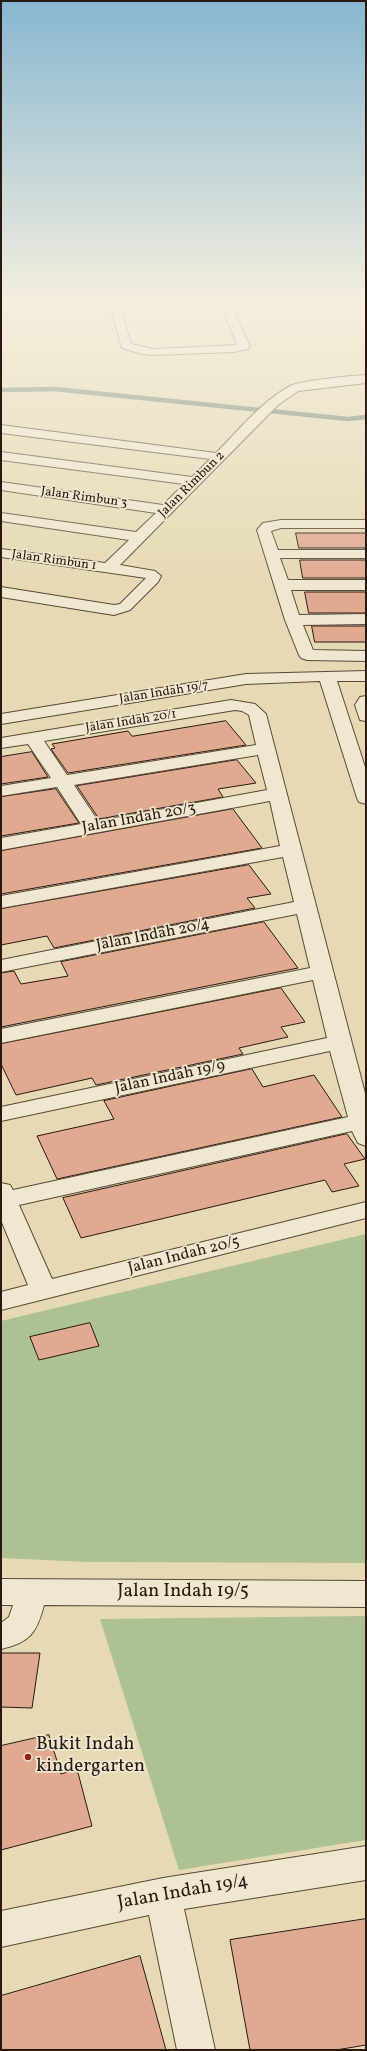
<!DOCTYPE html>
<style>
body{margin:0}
#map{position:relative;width:367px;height:2051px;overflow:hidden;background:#e6dab5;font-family:Vollkorn,serif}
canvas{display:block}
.frame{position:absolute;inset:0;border:2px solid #2a1910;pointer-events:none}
</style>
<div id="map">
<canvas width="367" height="2051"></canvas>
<div class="frame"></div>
</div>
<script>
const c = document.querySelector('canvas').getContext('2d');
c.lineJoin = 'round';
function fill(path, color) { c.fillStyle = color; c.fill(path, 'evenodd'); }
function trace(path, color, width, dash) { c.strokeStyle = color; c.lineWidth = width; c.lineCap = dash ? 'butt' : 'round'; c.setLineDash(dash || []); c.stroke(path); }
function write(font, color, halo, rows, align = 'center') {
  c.font = font + ' Vollkorn,serif'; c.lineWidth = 3.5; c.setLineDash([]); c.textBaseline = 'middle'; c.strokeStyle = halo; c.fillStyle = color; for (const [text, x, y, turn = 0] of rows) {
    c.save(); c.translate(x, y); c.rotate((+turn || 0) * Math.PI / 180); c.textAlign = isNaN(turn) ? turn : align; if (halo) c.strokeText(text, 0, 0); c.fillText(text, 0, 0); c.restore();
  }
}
fill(new Path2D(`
 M366,1234V1563L89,1562L1,1558V1321Z
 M366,1616V1840L179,1870L100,1619Z`), '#aec192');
trace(new Path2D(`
 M1,390L54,389L348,419L366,417`), '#6b7a6f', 4.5);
const building = new Path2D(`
 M296,533H366V548H299Z
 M300,560H366V578H303Z
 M305,592H366V613H309Z
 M312,626H366V642H315Z
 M226,721L246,745L68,773L51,749L55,748L52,744L128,731L132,736Z
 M32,752L48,777L1,784V757Z
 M237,760L256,783L218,789L223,797L99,819L77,786Z
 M56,789L79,823L1,836V797Z
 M233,809L262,848L1,894V851Z
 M249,865L271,894L247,898L255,908L54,948L47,936L1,945V909Z
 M264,922L298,968L1,1027V973L14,971L21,984L68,976L61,962Z
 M281,988L305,1022L281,1027L288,1037L239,1048L243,1054L96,1085L92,1078L16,1095L1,1064V1044Z
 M252,1069L263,1087L314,1075L342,1117L57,1179L37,1136L114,1119L104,1101Z
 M347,1134L365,1159L344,1164L359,1186L332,1192L325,1180L81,1238L63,1198Z
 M90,1323L99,1346L39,1360L30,1337Z
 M1,1653H40L32,1708L1,1707Z
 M49,1735L61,1774L77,1769L92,1826L1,1850V1746Z
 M366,1919V2045L336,2050H250L230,1940Z
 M140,1956L166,2050H1V1996Z`);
fill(building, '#e0aa91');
trace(building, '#2a1910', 1);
const minor = new Path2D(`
 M108,299H118L131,344L153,349L237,345L219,299H229L250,347L248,349L234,352L153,355L142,354L122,348Z
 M366,375V383L298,391L278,405L120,565L155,571L161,576L158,582L130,610L114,615L1,597V587L114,605L120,604L146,578L1,557V549L105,563L129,540L1,521V513L136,532L156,513L1,490V482L163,505L184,484L1,460V452L192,477L210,459L1,433V425L216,453C239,430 261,402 290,386C302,380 351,376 366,375Z
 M281,520H366V528H281L271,531L278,550H366V558H280L288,580H366V590H291L299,615L366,614V624L303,625L313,650L366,651V661L307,660L301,658L299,655L285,620L257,530L263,523Z
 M366,671V681H337L366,770V804L359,802L357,798L320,681L246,684L1,724V714L246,674Z
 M366,696V721L360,720L355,705L360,697Z
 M231,700L255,704L266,714L366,1097V1146L358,1143L352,1131L19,1205L52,1279L366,1202V1218L1,1310V1292L28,1285L1,1220V1183L10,1185L13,1190L348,1117L330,1051L1,1121V1107L327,1038L313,980L1,1043V1029L310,968L297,914L1,972V960L294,902L283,857L1,908V896L280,846L270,801L1,850V838L81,824L57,787L1,796V786L51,778L28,744L1,748V738ZM235,710L242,711L249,715L256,745L67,775L44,741ZM258,755L267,790L98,821L74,785Z
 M1,1579L366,1581V1607L44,1605C37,1633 29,1643 1,1649V1623L9,1617L13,1605H1Z
 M366,1846V1880L184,1909L215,2050H177L149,1915L1,1947V1911L163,1878Z`);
trace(minor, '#594939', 2);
fill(minor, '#efe7cf');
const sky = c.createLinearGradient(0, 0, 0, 587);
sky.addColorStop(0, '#87b7d1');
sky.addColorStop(0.51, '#f4eede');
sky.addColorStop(1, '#f4eede00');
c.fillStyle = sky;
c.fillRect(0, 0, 367, 587);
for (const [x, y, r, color] of [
 [28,1757,4,"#8f2418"]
]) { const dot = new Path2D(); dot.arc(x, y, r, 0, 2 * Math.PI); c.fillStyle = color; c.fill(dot); trace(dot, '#efe7cf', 1.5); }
write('13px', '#2a1910', '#efe7cf', [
 ["Jalan Rimbun 2",192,485,-45],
 ["Jalan Rimbun 3",84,498,8],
 ["Jalan Rimbun 1",54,561,8],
 ["Jalan Indah 19/7",164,693,-9],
 ["Jalan Indah 20/1",131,722,-9]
]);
write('16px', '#2a1910', '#efe7cf', [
 ["Jalan Indah 20/3",139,819,-10],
 ["Jalan Indah 20/4",153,936,-11],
 ["Jalan Indah 19/9",170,1078,-12],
 ["Jalan Indah 20/5",184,1256,-14]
]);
write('19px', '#2a1910', '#efe7cf', [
 ["Jalan Indah 19/5",183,1593],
 ["Jalan Indah 19/4",183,1893,-10]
]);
write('19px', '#2a1910', '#efe7cf', [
 ["Bukit Indah",36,1746],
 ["kindergarten",36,1768]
], 'left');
</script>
